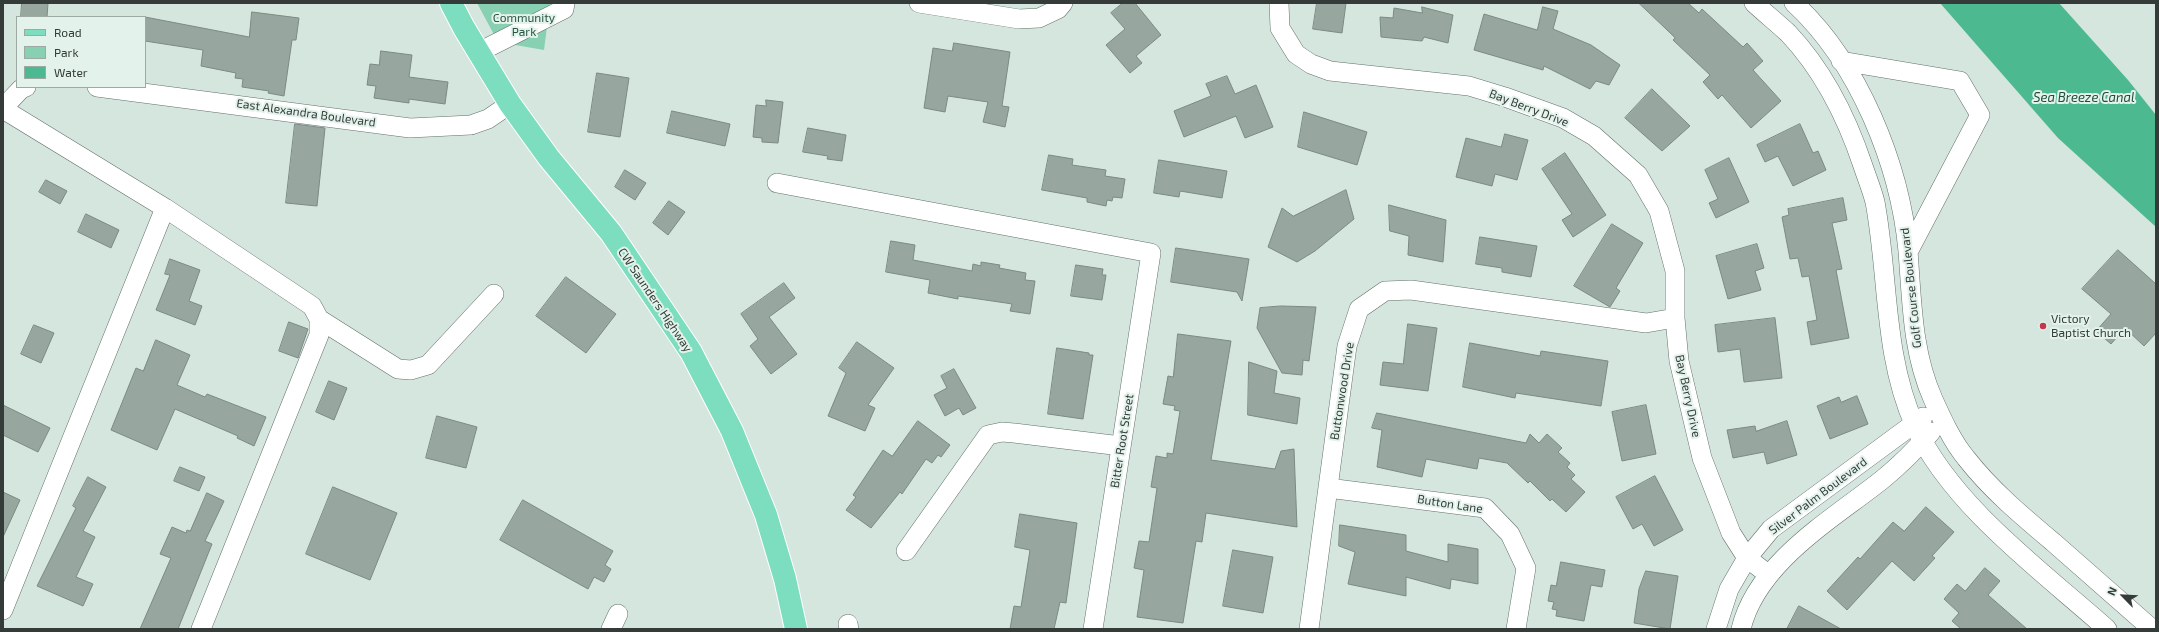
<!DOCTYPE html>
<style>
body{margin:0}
#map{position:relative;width:2159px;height:632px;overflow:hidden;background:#d5e6de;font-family:"Exo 2",sans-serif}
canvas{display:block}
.frame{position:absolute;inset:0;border:4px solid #343b38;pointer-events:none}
.legend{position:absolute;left:16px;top:16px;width:130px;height:72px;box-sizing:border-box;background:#e3f3eb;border:1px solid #9da9a3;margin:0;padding:5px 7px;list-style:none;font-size:12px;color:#343b38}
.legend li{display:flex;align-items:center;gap:8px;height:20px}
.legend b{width:20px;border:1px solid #9da9a3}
.north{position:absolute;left:2103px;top:576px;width:40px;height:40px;-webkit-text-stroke:3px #e3f3eb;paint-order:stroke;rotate:294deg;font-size:11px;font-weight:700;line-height:16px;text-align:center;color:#343b38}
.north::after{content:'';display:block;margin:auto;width:14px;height:18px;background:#343b38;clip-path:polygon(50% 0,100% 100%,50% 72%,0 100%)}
</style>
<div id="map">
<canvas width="2159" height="632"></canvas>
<div class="frame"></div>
<ul class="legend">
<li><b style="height:5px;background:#7dddbf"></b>Road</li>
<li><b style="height:11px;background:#87d0b1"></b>Park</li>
<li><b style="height:11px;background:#4db991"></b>Water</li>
</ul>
<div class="north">N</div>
</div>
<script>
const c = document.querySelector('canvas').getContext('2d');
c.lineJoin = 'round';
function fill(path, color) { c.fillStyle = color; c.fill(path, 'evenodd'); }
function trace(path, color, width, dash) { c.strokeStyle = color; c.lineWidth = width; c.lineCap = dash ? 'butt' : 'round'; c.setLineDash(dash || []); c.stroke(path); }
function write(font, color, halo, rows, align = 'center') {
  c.font = font + ' "Exo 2",sans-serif'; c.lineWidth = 4; c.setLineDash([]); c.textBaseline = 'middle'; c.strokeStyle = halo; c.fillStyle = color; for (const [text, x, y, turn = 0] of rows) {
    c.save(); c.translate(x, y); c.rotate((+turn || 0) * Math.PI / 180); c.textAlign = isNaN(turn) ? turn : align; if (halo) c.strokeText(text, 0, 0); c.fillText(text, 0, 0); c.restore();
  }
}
fill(new Path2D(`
 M477,3H550L544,50L498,42Z`), '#87d0b1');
fill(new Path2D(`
 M1940,3H2059L2128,80L2156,115V227L2058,138Z`), '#4db991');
const building = new Path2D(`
 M22,3H48L47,17H21Z
 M1123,3H1135L1161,35L1136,56L1142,63L1130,73L1106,45L1125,29L1111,13Z
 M1317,3H1346L1342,33L1313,29Z
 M1639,3H1688L1699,13L1702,9L1743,47L1747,43L1763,61L1753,70L1781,101L1751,128L1722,95L1718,99L1703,82L1710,75L1673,40L1675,38Z
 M1422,7L1453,15L1448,43L1424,37L1422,41L1381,37L1380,17L1393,18L1394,8L1422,13Z
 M1543,7L1558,11L1553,29L1591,45L1620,65L1609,85L1596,81L1590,89L1544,66L1543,70L1474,50L1484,14L1537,30Z
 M252,12L299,18L296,40H292L284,96L268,93L269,91L242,87L243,79L235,78L236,73L201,66L203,50L145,41V17L249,37Z
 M954,43L1010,52L1002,106L1009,107L1005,127L983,122L988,102L948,96L945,112L924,108L933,48L952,51Z
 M381,51L412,55L409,77L448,82L445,104L409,99V103L374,98L376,86L367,85L370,64L379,65Z
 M597,73L629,78L620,137L588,132Z
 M1227,76L1235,94L1256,85L1273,127L1245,138L1236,116L1184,137L1174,111L1211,96L1206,84Z
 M1652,89L1690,126L1662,151L1625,118Z
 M766,100L783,102L778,143L762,142V138L753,137L756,105L766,106Z
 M672,111L730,124L725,146L667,133Z
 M1304,112L1367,132L1357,165L1298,147Z
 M295,124L325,128L317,206L286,203Z
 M1800,124L1813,153L1818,151L1826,170L1793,186L1778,156L1765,162L1757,145Z
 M808,128L846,135L842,161L827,159L828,156L803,152Z
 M1505,134L1528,140L1517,180L1495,174L1492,186L1456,177L1466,138L1501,147Z
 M1565,153L1606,215L1573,237L1562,220L1572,214L1542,169Z
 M1049,155L1073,159L1072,165L1106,170L1105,176L1125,179L1122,198L1113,197L1112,201L1107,200L1106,206L1087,202V198L1042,190Z
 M1729,158L1749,202L1716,218L1709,203L1718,199L1705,170Z
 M1159,160L1227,171L1222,198L1180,191L1179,197L1154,193Z
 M625,170L646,183L635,200L615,187Z
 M46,180L67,191L60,204L39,192Z
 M1346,190L1354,219L1315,251L1297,262L1268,247L1282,208L1293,216Z
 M1843,198L1847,220L1832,223L1842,269L1836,270L1849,338L1811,345L1807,322L1817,320L1809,276L1802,277L1798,258L1790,259L1782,217L1789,215L1788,209Z
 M669,201L685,212L668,235L653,223Z
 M1389,205L1446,220L1443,262L1408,255L1409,236L1390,231Z
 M86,214L119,230L111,248L78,232Z
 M1612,224L1643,243L1616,288L1620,291L1610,307L1574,286Z
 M1480,237L1537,246L1531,277L1502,272V268L1476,264Z
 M891,241L915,245L913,260L972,271L973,264L981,266V262L1000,265L999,268L1026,273L1025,280L1035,281L1030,314L1010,311L1012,304L1006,303L958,296V299L928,293L930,280L886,272Z
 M1757,244L1764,268L1755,271L1761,290L1728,299L1716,256Z
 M1176,248L1249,259L1242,301L1237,292L1171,282Z
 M2118,250L2156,284V333L2144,346L2125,328L2111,344L2096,331L2111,314L2082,289Z
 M170,259L200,270L189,301L202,306L195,325L156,310L170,275L165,274Z
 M1076,265L1103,269L1102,275H1106L1102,300L1071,296Z
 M566,277L616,314L586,353L536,316Z
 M784,283L795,298L769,317L797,354L771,374L750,346L758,339L741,314Z
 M1281,306L1316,307L1309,361L1303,360L1302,375L1282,373L1257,328L1260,308Z
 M1775,318L1782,378L1744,382L1740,349L1718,352L1715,325Z
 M289,322L308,329L298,358L279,351Z
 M1408,324L1437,328L1428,391L1380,385L1383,362L1403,364Z
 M34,325L54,333L41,363L21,354Z
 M1178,334L1231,341L1211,460L1275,469L1281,451L1294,449L1297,527L1206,513L1202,542L1196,541L1183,623L1137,617L1144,570L1134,568L1139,541L1149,542L1157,488L1151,487L1156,456L1167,458V453L1173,454L1180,411L1174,410L1175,406L1163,404L1168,376L1173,377Z
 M156,340L190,355L177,385L205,397L207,394L266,417L254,446L237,438L238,436L175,409L157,450L111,430L136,368L143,371Z
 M857,342L894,368L868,405L875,408L865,431L828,416L846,373L839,368Z
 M1470,343L1540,356L1541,351L1608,361L1601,406L1516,393L1515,398L1463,387Z
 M1057,348L1089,353V355H1093L1083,419L1048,414Z
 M1249,362L1277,371L1274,393L1300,398L1297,424L1248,415Z
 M954,369L976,408L963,415L959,408L945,416L934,395L947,388L941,376Z
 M329,381L347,388L334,420L316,412Z
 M1857,396L1868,424L1830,439L1817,406L1839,397L1841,402Z
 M3,405L50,428L38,452L3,435Z
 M1646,405L1656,454L1622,461L1612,412Z
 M1377,413L1526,443L1530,434L1539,443L1547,434L1562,448L1558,452L1570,463L1567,467L1575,475L1571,479L1585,492L1566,512L1552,499L1550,501L1530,481L1528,483L1507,463L1479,458L1477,469L1426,459L1422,477L1377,467L1382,430L1372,428Z
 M437,416L477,427L466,468L426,458Z
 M918,421L950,445L941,457L938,455L932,463L926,459L902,494L900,492L871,528L846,510L856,497L853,495L883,450L892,456Z
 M1787,421L1797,455L1767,464L1764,452L1733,458L1727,430L1755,426L1756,431Z
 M180,467L205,477L199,491L174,481Z
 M1655,476L1683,530L1654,546L1642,524L1633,529L1616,497Z
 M88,477L106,487L83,531L95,537L76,577L93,584L83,606L37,586L76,508L73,506Z
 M333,487L397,513L370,580L306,554Z
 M3,492L20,500L3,537Z
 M207,493L224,501L205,541L212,544L178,629H140L171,558L160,554L172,527L186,533L187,530L190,531Z
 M523,500L613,551L605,565L611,569L604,582L594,577L588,589L500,540Z
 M1926,507L1954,532L1932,556L1935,558L1914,581L1892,561L1847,610L1827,591L1858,557L1860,559L1893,522L1904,531Z
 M1020,514L1077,523L1066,603L1060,602L1054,629H1010L1014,606L1021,607L1030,550L1015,547Z
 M1340,525L1406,535V551L1448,562V544L1478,549V584L1451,579L1450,589L1406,577V596L1348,584L1355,552L1339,546Z
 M1233,550L1273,557L1263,613L1223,606Z
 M1561,562L1605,570L1602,587L1591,585L1584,621L1556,616L1557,610L1552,609L1554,602L1548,601L1551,585L1556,586Z
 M1985,568L2000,581L1988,595L2027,629H1961L1952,621L1959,613L1944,599L1957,584L1965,591Z
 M1646,571L1678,576L1670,629L1634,623L1639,589Z
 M1799,606L1841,629H1787Z`);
fill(building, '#97a7a0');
trace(building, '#7b8a83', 1);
const minor = new Path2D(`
 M919,3L1019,19L1039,18L1058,9L1063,3
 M1279,3L1280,28L1296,54L1311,64L1330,71L1469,86L1505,97L1563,118L1594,136L1638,175L1659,211L1675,271V318L1679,361L1702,458L1731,533L1747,558L1769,575
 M1754,3C1765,13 1777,23 1788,33C1823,70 1847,118 1863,166C1867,178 1872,190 1875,202C1889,277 1883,355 1915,426C1952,506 2042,571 2107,629
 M1794,3C1859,63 1900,165 1908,251C1912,302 1912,352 1933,399C1942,419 1952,441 1966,458C1991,490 2022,516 2053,542C2086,571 2119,600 2152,629
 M479,52L564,9L565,3
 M1841,61L1960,81L1980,115L1908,252
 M97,87L410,128L471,125L488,119L510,104
 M3,108L21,89L26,87
 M3,109L165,208L312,306L319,319V335L201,629
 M777,183L1151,253L1093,629
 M319,319L398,369L411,370L428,365L494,294
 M1328,488L1485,508L1510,534L1526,568L1516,629
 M906,551L988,435L1002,432L1014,433L1121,446
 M3,610L165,208
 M848,624L849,629
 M611,629L618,614
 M1309,629L1347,346L1359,309L1385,291L1411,290L1646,323L1675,318
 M1716,629L1729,589L1747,558L1771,529L1923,417
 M1741,629C1757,562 1833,519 1883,479C1900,465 1917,448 1931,432`);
const major = new Path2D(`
 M451,3L464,28L510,104L549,158L611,233L691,352L732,431L766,515L785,579L796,629`);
trace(minor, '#62716a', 20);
trace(major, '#fff', 24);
trace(minor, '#fff', 19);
trace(major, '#7dddbf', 22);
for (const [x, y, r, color] of [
 [2043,326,4,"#c5354d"]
]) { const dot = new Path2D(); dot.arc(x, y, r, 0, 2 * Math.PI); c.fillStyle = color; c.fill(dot); trace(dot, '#e3f3eb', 1.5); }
write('12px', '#295544', '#e3f3eb', [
 ["Community",524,18],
 ["Park",524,32]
]);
write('12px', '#343b38', '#e3f3eb', [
 ["Bay Berry Drive",1529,108,21],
 ["East Alexandra Boulevard",306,113,8],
 ["Golf Course Boulevard",1911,288,-96],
 ["CW Saunders Highway",655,300,56],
 ["Buttonwood Drive",1342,391,-81],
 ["Bay Berry Drive",1688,396,78],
 ["Bitter Root Street",1122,441,-81],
 ["Silver Palm Boulevard",1818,496,-37],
 ["Button Lane",1450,504,9]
]);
write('12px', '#343b38', '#e3f3eb', [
 ["Victory",2051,319],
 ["Baptist Church",2051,333]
], 'left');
write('italic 13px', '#1f4d3c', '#e3f3eb', [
 ["Sea Breeze Canal",2084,98]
]);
</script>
